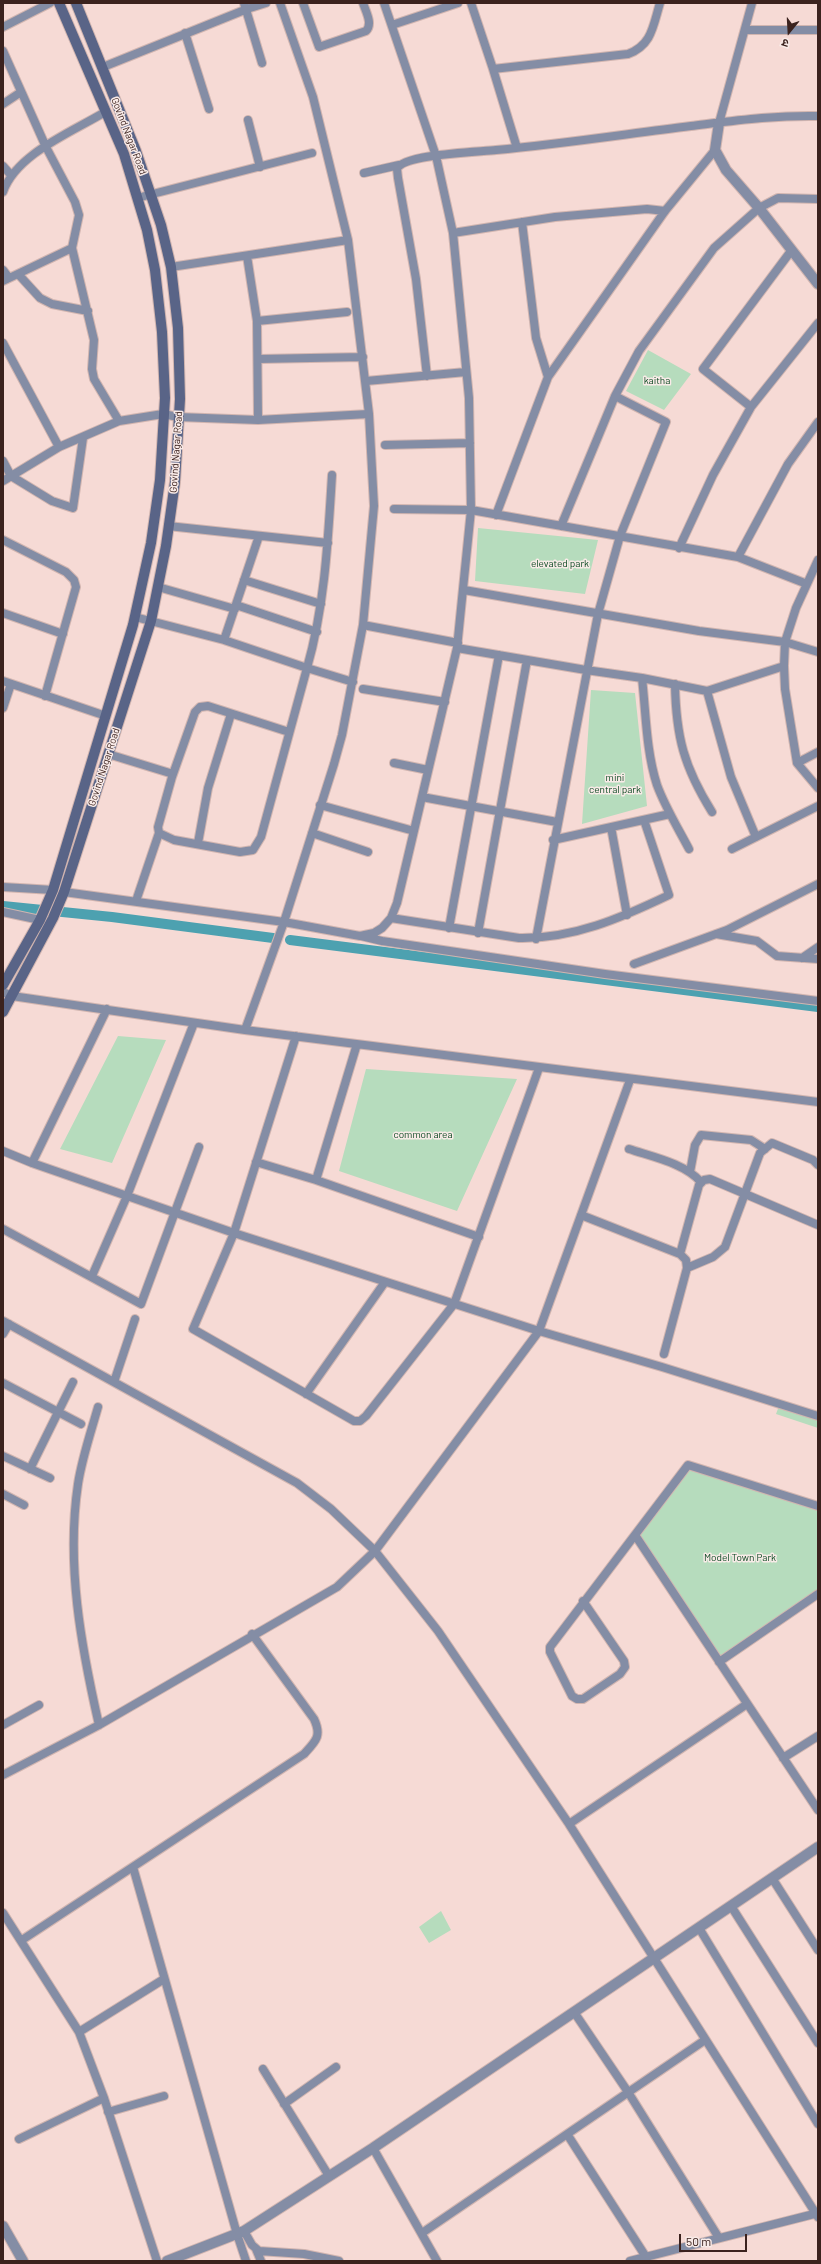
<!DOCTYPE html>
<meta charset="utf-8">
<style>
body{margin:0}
#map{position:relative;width:821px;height:2264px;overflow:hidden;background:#f6dad5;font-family:Barlow,"Noto Sans Devanagari",sans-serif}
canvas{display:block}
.frame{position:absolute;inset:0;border:4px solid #3b221e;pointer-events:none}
.north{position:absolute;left:769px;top:12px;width:40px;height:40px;-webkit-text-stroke:3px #f9ebe8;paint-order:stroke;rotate:198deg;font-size:11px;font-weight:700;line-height:16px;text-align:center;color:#3b221e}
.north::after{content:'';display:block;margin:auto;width:14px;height:18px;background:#3b221e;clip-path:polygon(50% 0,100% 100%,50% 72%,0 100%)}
.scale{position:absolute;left:679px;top:2234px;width:68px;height:18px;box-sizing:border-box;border:2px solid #3b221e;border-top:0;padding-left:5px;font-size:12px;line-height:14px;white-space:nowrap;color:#3b221e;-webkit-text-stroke:3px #f9ebe8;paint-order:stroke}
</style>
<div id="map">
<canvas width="821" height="2264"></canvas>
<div class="frame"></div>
<div class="north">उ</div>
<div class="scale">50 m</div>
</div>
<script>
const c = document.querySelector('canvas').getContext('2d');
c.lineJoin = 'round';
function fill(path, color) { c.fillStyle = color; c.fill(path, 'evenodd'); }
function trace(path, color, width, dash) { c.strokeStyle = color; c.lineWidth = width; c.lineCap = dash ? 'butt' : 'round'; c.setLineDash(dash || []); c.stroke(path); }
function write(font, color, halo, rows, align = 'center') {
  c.font = font + ' Barlow,sans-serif'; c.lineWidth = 3; c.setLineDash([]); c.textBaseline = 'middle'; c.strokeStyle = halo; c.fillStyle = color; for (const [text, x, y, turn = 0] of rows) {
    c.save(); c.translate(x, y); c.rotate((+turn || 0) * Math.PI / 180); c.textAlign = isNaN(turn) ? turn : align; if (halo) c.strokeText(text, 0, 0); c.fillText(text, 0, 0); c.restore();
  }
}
fill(new Path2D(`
 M648,350L691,374L664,410L626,391Z
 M478,528L598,540L585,594L475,581Z
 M591,690L635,693L647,806L582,824Z
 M118,1036L166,1040L112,1163L60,1149Z
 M366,1069L517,1079L457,1211L339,1171Z
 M779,1406L818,1418V1428L776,1414Z
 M688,1465L818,1506V1592L719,1662L635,1535Z
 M441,1911L451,1930L429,1943L419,1927Z`), '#b6dcbd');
trace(new Path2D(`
 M3,906L112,917L273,938
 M290,940L818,1007`), '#4da1b0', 10);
const minor = new Path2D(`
 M244,3L262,63
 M303,3L319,47L366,31C373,24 366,12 363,3
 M471,3L493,69L517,148
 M392,25L458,3
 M3,27L50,3
 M745,30H818
 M185,33L209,109
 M3,51L46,147L75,202L79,215L72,248L94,340L92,369L94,379L119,421
 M103,67L247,9L266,3
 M493,69L628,54C652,45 653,26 660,3
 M3,104L21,92
 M248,120L260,167
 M719,123L752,3
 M3,166L11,175
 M364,173L399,165
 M3,192C16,154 72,132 105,112
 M137,198L312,153
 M522,222L536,338L548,377
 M453,233L555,217L647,209L665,211
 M247,256L257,321L258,420
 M171,267L348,240L313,97L280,3
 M3,270L9,278
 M19,275L40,298L52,304L88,311
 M3,281L72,248
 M257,321L347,312
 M3,343L59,447
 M258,359L363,357
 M427,376L416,279L398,178L397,169C403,154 479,152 496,150C561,144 626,134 691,126C733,121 776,115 818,116
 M366,381L466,372
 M751,407L703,369L791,251
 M385,445L470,443
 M3,461L11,476L52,501L73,508L83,438
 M332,475C328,540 325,605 307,668L353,682
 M3,481L59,447L119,421L163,414L178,417L258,420L369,414
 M394,509L471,510L738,557L807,584
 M496,515L548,377L665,211L715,150
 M168,526L328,543
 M561,526L615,396L639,351L714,248L759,208L778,198L818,199
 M3,540L66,572L74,580L76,587L45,696
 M679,548L713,475L751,407L818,323
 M738,557L788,464L818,422
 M818,560L796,608L785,642L784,666L785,689L797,763L818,788
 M244,580L321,604
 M158,587L235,609
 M464,590L699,631L785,642L818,652
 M236,605L317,632
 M3,613L63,634
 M135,617L224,640L307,668L261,837L253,850L240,852L174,840L159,833
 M363,625L458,643
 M224,640L259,536
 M457,648L586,670L642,678
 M3,681L106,716
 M675,684C676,737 684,767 712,812
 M363,689L445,702
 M707,691L731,777L756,837
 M3,708L11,684
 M108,754L173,774
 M394,763L428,770
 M797,763L818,752
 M422,797L557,822
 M320,805L414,831
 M611,827L627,915
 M312,833L368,852
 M553,840L670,814
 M198,843L208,788L231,714
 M689,849C678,828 665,807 657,785C646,751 646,713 642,678L707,691L784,666
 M732,849L818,806
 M3,887L53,890
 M64,892L284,922L360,936L374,933L382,928L391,918L397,903L457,648L471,510L469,398L453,233L436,156L384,3
 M136,901L159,833L158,827L172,777L195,712L200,707L208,706L289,732
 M3,912L40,920
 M391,918L519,938C573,939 621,918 669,895L644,820
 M449,928L499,655
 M478,933L527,660
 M716,934L757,941L777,956L818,959
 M361,936L382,941L605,974L818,1001
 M536,939L598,614L620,536L666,422L615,396
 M802,958L818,947
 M634,964L727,930L818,884
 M3,992L12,996L245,1030L818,1102
 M245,1030L284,922L334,764L342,735L363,625L374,506L369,414L348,240
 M296,1036L234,1233L193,1329L354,1421H360L366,1416L454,1304L539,1068
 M629,1149C653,1157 684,1163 701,1182
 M3,1151L32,1163L234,1233L539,1331L662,1367L818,1416
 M256,1162L316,1180L479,1237
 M32,1163L107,1009
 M690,1172L695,1145L701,1135L751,1140L765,1149
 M316,1180L357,1044
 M581,1215L680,1254L686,1260L687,1268L664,1354
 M3,1229L141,1304L199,1147
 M680,1254L699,1185L704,1180L710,1179L818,1225
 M687,1268L713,1257L725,1247L760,1153L772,1143L813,1160L818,1165
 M92,1276L127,1196L194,1023
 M3,1321L297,1483L331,1509L375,1551L438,1631L569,1824L818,2217
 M3,1334L9,1324
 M114,1382L135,1319
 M3,1383L81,1424
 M306,1394L385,1282
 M98,1407C91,1432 82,1458 78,1484C66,1564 81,1646 99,1725
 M3,1456L50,1478
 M30,1469L73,1382
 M3,1494L24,1505
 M635,1535L818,1810
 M583,1601L624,1661L625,1667L620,1674L583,1699H577L572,1696L550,1652V1647L688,1465L818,1506
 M719,1662L818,1594
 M3,1725L39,1705
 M783,1758L818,1736
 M3,1775L99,1725L337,1587L375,1551L539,1331L630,1080
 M569,1824L747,1704
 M133,1867L237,2234L246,2261
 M772,1878L818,1950
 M731,1906L818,2043
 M3,1913L79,2032L104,2098L157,2261
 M699,1928L818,2124
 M22,1940L304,1754C316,1741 322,1736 314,1719L252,1634
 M574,2012L628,2092L719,2238
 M79,2032L164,1979
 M263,2069L329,2176
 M284,2104L336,2067
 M108,2112L164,2096
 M567,2134L646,2257
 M19,2139L104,2098
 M373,2148L437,2261
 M244,2231L252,2245L259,2251L304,2254L339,2261
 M422,2233L705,2040
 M256,2249L261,2261
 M630,2261L818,2213`);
const tertiary = new Path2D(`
 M719,123L715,150L726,170L759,208L818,284
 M3,2226L23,2261
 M167,2261L244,2231L373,2148L818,1847`);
const secondary = new Path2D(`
 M3,985L40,920L53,890L133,625L151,543L160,480L165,398L162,332L155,270L147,230L124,154L59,3
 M3,1012L53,918L64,892L151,621L166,546L175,482L180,399L178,328L171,267L161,225L136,151L76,3`);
trace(minor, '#d1b5b0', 10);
trace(tertiary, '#d1b5b0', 12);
trace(secondary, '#d1b5b0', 12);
trace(minor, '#848da5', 8);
trace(tertiary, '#848da5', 10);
trace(secondary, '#596487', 10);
write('10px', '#3b221e', '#f9ebe8', [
 ["Govind Nagar Road",129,136,69],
 ["Govind Nagar Road",176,452,-86],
 ["Govind Nagar Road",104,767,-72]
]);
write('10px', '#094820', '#f9ebe8', [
 ["kaitha",657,381],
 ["elevated park",560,564],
 ["mini",615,778],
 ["central park",615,790],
 ["common area",423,1135],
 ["Model Town Park",740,1558]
]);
</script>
